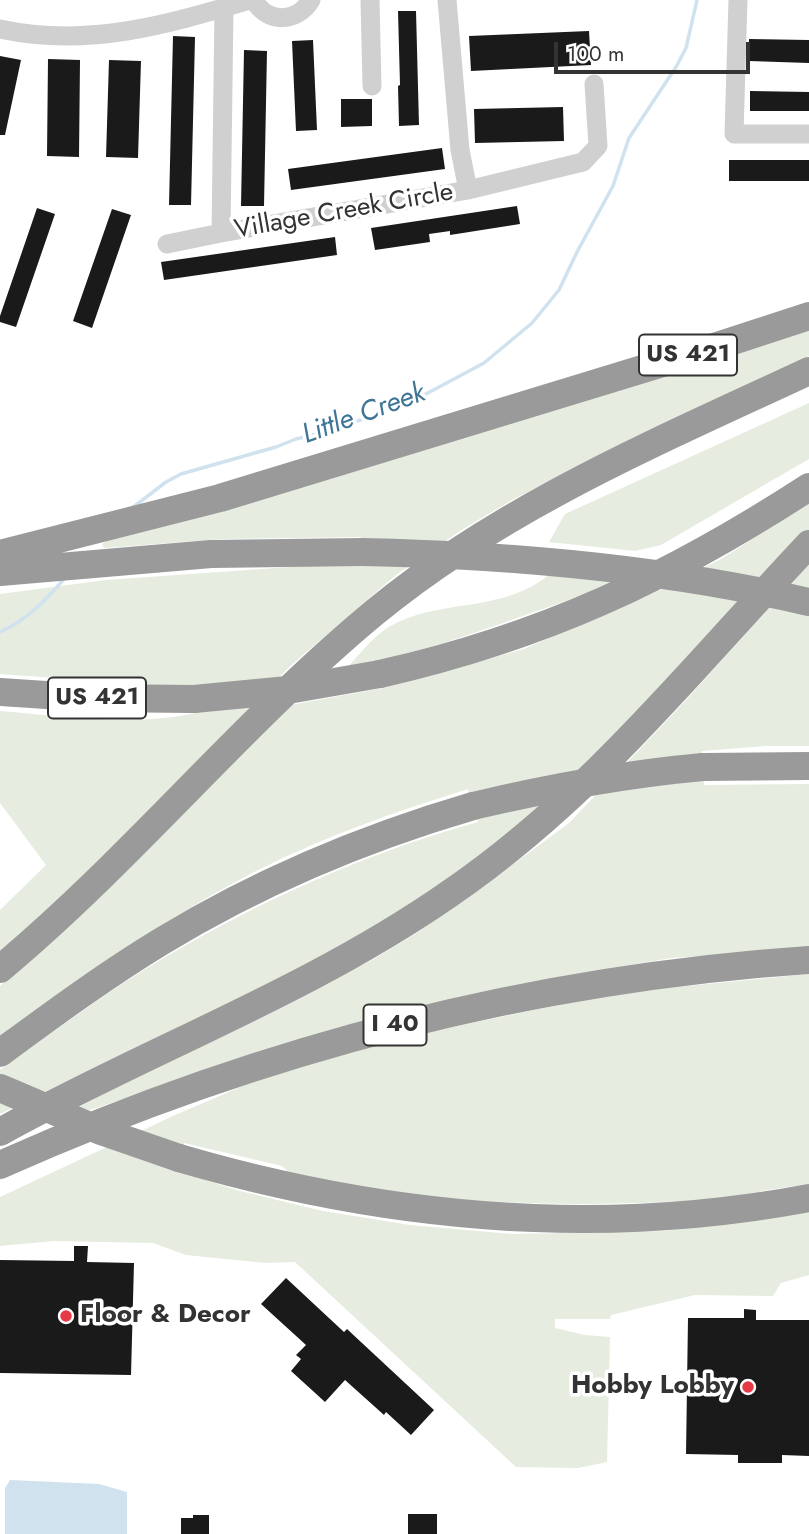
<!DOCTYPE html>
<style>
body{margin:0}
#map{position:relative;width:809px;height:1534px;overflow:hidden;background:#fff;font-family:Jost,sans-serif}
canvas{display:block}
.scale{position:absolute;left:554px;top:42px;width:196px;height:32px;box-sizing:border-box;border:4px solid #333;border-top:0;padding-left:9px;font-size:21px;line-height:24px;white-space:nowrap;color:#333;-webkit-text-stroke:5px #fff;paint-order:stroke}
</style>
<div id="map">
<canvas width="809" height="1534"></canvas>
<div class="scale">100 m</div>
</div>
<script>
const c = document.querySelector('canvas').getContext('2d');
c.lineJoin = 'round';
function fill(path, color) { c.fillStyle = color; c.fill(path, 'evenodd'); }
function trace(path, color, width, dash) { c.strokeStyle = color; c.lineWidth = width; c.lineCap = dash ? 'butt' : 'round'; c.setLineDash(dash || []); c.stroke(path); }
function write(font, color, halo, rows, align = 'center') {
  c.font = font + ' Jost,sans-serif'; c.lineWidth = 7; c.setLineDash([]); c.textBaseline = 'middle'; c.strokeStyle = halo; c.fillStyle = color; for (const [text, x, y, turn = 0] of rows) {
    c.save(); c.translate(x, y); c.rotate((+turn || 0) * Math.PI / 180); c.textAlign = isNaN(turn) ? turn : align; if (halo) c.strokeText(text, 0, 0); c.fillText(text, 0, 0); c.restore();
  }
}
fill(new Path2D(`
 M809,321V356L598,456L512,500L463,529L396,575L288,668L139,822L0,955V910L46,865L0,803V711C62,716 133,727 195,713L193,688L0,674V594L106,580L361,562V537L223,539L104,548L102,544L107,541Z
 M809,403V459L661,545L635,551L549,542L565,514Z
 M809,503V533L630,727L455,879L328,956L0,1114V1070C53,1032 106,992 162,959C257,902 371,851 478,822L468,789C397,811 326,836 260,869C168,916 83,976 0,1036V986L39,952L285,706L383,688L524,649L660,590L721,559Z
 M809,564V746H766L702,751L704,785L809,784V949L671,958L568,976L166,1085L50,1123L103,1094L374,959L418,932L508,868L569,823L676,711Z
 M549,575L611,581C582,597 550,606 520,617C464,637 407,656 348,667C362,651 376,633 396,623C446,599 503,612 549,575Z
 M809,974V1184L760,1191V1196C655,1204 551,1208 446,1198C393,1194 341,1182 289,1173L282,1166L184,1143L176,1171L240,1191L323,1211L410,1225L512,1234L667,1231L809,1209V1275L781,1283L773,1296L695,1295L611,1315L610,1319H555V1328L585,1335L610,1337L607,1462L578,1468L516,1467L295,1262L266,1263L186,1255L153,1243L54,1241L0,1246V1197L173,1116L259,1079L341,1055L438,1030L617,993Z`), '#e6ecdf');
fill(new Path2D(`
 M10,1480L99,1484L127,1492V1534H5V1488Z`), '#cfe2ee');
trace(new Path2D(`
 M132,508L166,482L181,474L276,447L296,439L329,431L411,402L484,363L532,323L559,290L577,252L613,186L629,138L676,67L686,48L697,0
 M0,632C27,620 45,601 64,579`), '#cfe2ee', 3.5);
fill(new Path2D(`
 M398,11H416L419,125L399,126L398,86L400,85Z
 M589,31L591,65L471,71L469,36Z
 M173,36L195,37L191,205H169Z
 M749,39L809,40V63L749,61Z
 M313,40L317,130L296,131L292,41Z
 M244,50L267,51L264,206H241Z
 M0,56L21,60L5,135H0Z
 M48,59L80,60L79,157L47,156Z
 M109,60L141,61L138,158L106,157Z
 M750,91L809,92V111H750Z
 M341,99H372V126L341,127Z
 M563,107L564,141L475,143L474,109Z
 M442,148L445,169L291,190L288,169Z
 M729,160H809V181H729Z
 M517,206L520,224L450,235V231L429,234L430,242L375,250L371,228Z
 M37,208L55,214L16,327L0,322V316Z
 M112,209L131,215L92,328L73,321Z
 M335,237L337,255L164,280L161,262Z
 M74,1246H88L87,1262L134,1263L131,1375L0,1373V1260L74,1261Z
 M286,1278L344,1332L347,1329L434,1410L411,1435L386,1412L384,1415L345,1380L325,1402L291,1371L301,1359L296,1355L306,1345L261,1304Z
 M744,1309L756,1310V1320H809V1456L782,1455V1463H738V1455L686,1454L688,1318H744Z
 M408,1514H437V1534H408Z
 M193,1515H209V1534H181V1518H193Z`), '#1a1a1a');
trace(new Path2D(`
 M254,0C267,24 297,23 311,0
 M370,0L372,86
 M447,0L460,150L468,190
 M738,0L734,134H809
 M0,29C88,48 166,25 250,0
 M221,233L224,8
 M167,244L221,233L468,190L583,162L598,146L594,84`), '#d0d0d0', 19);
trace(new Path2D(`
 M0,554L220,498L705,350L809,316
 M0,572L211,554L362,552
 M380,674C543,637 669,578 809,487
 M0,692L92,698L194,699
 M703,767L809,766
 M0,969C133,858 242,722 375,612C504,506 659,441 809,371
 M0,1053C53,1014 106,975 162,941C259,882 364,838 473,806
 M0,1132C148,1050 310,991 449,894C592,796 692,668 809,544
 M179,1158C384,1218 598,1238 809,1198
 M0,1165C258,1050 526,979 809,960`), '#9a9a9a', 28);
trace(new Path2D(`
 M362,552C512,555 662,568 809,602
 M194,699L288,690L380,674
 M473,806C549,788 625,774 703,767
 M0,1088L101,1131L179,1158`), '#9a9a9a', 28);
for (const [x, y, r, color] of [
 [66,1316,7,"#e63946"],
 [748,1387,7,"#e63946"]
]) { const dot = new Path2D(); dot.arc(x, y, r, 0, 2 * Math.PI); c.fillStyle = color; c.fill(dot); trace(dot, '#fff', 2.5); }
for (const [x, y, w] of [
 [688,355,98],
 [97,698,98],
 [395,1025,63]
]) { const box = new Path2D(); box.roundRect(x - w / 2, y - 20.5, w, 41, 5); c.fillStyle = '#fff'; c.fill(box); trace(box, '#333', 2); }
write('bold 24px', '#333', null, [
 ["US 421",688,355],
 ["US 421",97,698],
 ["I 40",395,1025]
]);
write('26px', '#333', '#fff', [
 ["Village Creek Circle",344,212,-10]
]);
write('bold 26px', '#333', '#fff', [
 ["Floor & Decor",80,1316],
 ["Hobby Lobby",734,1387,"right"]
], 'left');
write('italic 28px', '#3f7597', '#fff', [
 ["Little Creek",364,415,-20]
]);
</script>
